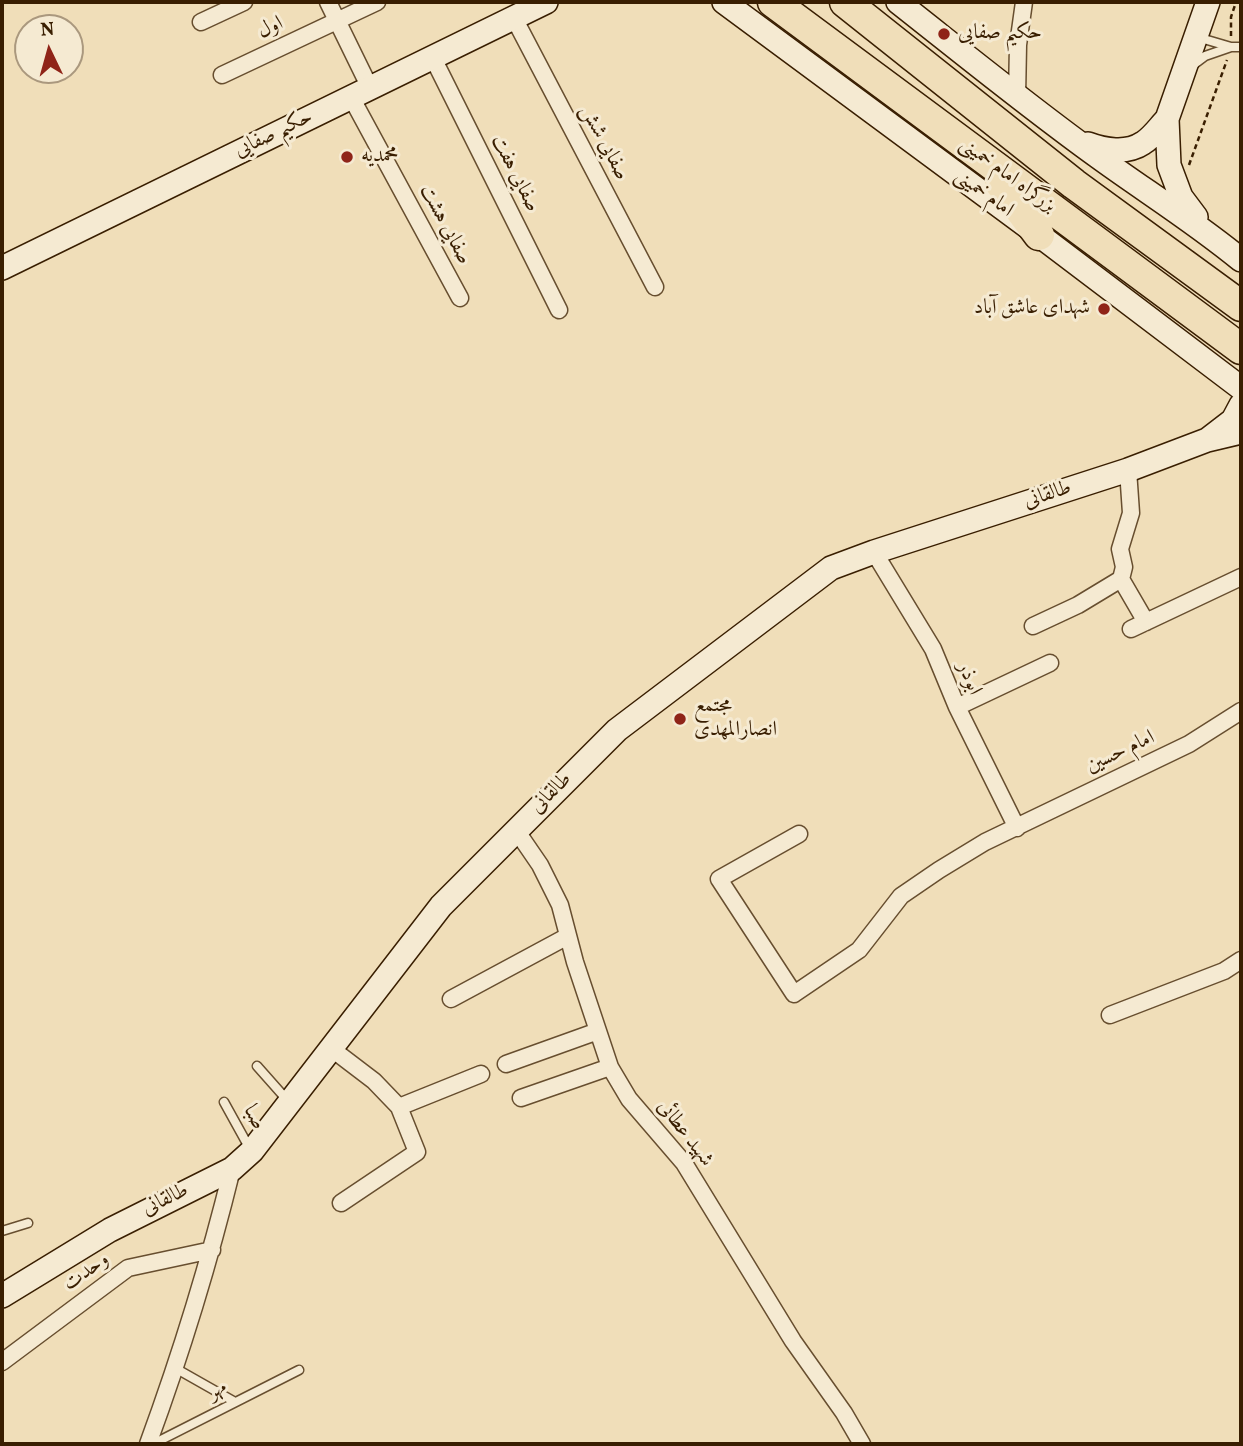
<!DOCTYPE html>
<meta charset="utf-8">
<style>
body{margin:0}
#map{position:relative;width:1243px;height:1446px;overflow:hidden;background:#f0deb9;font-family:Vollkorn,serif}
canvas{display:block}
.frame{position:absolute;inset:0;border:4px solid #391e01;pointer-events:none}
.north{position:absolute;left:14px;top:14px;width:70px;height:70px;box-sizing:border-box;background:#f5ead2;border:2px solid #aa987e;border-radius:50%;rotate:355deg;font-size:19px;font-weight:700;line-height:28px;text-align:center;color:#391e01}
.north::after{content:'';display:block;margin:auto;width:24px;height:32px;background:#8f2418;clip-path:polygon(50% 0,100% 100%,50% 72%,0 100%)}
</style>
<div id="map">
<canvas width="1243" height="1446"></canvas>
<div class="frame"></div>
<div class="north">N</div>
</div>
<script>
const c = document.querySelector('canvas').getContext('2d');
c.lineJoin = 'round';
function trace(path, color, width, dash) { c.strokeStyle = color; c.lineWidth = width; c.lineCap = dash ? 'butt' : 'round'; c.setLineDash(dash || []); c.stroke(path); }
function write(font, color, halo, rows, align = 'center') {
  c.font = font + ' Vollkorn,Amiri,serif'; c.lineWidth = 6; c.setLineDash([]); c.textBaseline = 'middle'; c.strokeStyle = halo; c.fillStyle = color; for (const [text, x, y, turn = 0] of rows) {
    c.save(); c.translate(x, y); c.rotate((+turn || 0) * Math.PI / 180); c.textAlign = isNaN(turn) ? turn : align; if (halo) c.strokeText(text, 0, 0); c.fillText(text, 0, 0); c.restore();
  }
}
const lane = new Path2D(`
 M1197,37L1231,47H1241
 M1193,65L1205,56L1231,47
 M257,1066L288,1101
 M224,1102L250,1149
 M2,1231L28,1223
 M175,1368L235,1402
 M153,1444L299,1370`);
const street = new Path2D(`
 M328,2L370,88
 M514,18L655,287
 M201,22L244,2
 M433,58L559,310
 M222,75L377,2
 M351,97L460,298
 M1017,97L1018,45L1024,2
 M874,552L933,649L957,707L1017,828
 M1121,579L1146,622
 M1033,626L1078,605L1121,579L1124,567L1120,549L1131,513L1128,470
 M1131,629L1241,577
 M957,707L1050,663
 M516,830L540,865L560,905L575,962L610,1067L629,1099L684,1163L793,1341L844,1413L862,1444
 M799,834L719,879L794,994L859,950L901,896L939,870L985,842L1189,744L1241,711
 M451,999L568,936
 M1110,1015L1224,971L1241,960
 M332,1049L374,1081L399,1107L417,1152L341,1203
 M506,1064L598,1031
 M521,1098L610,1067
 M399,1107L481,1074
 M2,1362L128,1268L212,1250
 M148,1444C181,1354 209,1263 232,1169`);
const secondary = new Path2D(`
 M724,2L1039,235L1241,388
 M898,2C964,54 1029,107 1097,156C1145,191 1195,222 1241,260
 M1088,144C1104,150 1127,154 1143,143C1152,138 1160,126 1167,119
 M1196,217L1181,197L1169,165L1167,119L1208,2
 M2,268L546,2
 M1241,405L1233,420L1207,440L1241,432
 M2,1296L110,1230L232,1169L252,1151L441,906L617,730L831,568L874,552L1128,470L1207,440`);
const highway = new Path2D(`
 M773,2L1241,349
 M845,2L1074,184L1241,306
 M1000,183L1039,235`);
trace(lane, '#674e2f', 11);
trace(street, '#674e2f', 19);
trace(secondary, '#391e01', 26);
trace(highway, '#391e01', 33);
trace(new Path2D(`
 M1231,36V17L1236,2
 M1189,165L1227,60`), '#391e01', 2.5, [5, 3.5]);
trace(lane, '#f5ead2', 8);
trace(street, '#f5ead2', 16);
trace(secondary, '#f5ead2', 23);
trace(highway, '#f0deb9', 30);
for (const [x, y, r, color] of [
 [944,34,7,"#8f2418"],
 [347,157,7,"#8f2418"],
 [1104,309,7,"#8f2418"],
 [680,719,7,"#8f2418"]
]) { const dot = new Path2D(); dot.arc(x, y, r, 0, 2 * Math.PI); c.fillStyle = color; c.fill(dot); trace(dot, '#f5ead2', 2.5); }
write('21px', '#391e01', '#f5ead2', [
 ["اول",271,29,-26],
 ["حکیم صفایی",274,135,-26],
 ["صفایی شش",603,143,62],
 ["صفایی هفت",514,174,63],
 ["بزرگراه امام خمینی",1007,176,36],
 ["امام خمینی",983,194,36],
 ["صفایی هشت",444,225,62],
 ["طالقانی",1048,496,-18],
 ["ابوذر",968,679,67],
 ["امام حسین",1121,753,-25],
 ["طالقانی",552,794,-45],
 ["صبا",253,1118,61],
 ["شهید عطائی",684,1134,52],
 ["طالقانی",166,1201,-26],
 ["وحدت",87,1273,-36],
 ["مهر",218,1391,-27]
]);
write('21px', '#391e01', '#f5ead2', [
 ["حکیم صفایی",958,34],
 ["محمدیه",361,157],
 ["شهدای عاشق آباد",1090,309,"right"],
 ["مجتمع",694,707],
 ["انصارالمهدی",694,731]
], 'left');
</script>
